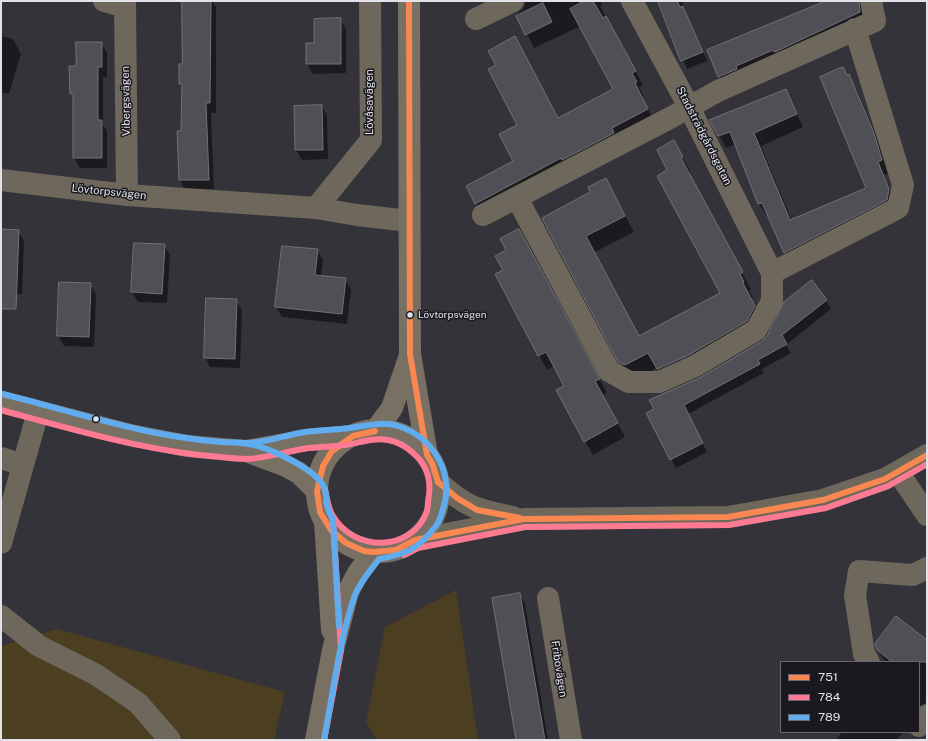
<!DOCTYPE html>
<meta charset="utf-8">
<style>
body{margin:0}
#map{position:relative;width:928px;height:741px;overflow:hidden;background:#34333a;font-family:"Public Sans",sans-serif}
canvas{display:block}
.frame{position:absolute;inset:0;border:2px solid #e2e2eb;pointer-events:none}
.legend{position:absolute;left:780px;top:661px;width:140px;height:72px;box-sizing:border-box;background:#19191f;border:1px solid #696971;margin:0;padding:5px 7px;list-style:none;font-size:12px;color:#e2e2eb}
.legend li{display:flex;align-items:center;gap:8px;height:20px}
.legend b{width:20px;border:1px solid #696971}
</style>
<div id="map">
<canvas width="928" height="741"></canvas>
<div class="frame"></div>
<ul class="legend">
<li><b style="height:5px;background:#f88751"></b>751</li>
<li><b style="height:5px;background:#fe7a93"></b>784</li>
<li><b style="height:5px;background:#60acee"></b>789</li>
</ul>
</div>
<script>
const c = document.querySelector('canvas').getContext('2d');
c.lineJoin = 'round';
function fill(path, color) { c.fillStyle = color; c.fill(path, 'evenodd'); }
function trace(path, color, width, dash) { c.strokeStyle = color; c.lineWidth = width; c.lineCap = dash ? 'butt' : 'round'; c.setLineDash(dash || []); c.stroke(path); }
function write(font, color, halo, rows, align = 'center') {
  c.font = font + ' "Public Sans",sans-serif'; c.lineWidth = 3; c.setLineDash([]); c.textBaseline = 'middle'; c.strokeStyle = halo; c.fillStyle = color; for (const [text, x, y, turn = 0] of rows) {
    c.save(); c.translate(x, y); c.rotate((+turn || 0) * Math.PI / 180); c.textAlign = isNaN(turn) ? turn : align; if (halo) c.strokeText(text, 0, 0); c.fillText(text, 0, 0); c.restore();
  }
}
fill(new Path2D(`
 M456,590L478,740H377L366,722L385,627Z
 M57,629L285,692L274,740H1V646Z`), '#4c3e21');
fill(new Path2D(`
 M181,1H212L216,7V113H211L214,189L185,190L180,180L178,132H182L183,88L180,83L183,65V20L181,16Z
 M495,1H600L602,5L600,6L643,85L639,87L644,96L642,97L655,123L484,217L467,187L515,161L558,119L614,90L581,26L534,48L517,14L524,8L526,3Z
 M658,1H682L707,61L687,69Z
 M829,1H865L871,15L729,95L719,76Z
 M340,19L346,29V73L313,74L307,64L315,44Z
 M1,36L13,39L21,54L9,94L1,92Z
 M101,43L107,53V77H103V125L107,131V168H80L74,158V99L71,94L77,67Z
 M847,76H849L856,88L881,147L889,173L884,175L896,203L792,265L768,215L767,216L759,204L736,144L726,148L711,120L786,90L803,127L761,146L792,221L868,189Z
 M322,106L327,116L328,159L302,160L296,150L295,107Z
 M674,142L691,173L689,174L751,289L749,290L753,298L751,299L763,323L667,385L658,370L694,354L693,352L656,368L634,381L629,378L543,218L592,192L606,179L634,232L595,252L639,337L721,293L669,170Z
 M1,230L18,231L24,241L22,294L1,293Z
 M527,244L607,393L602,395L625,437L593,455L585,441L566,386L554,366L547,370L496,275L504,271Z
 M164,245L170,255L167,303L138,302L132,292Z
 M317,250L323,260L321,276L345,279L351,289L347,324L282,317L276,307Z
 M60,283L90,284L96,294L94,347L64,346L58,336Z
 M236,300L242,310L240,368L210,367L205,357Z
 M826,300L831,309L786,345L791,353L762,369L764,373L688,414L707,452L676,468L647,413Z
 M519,594L525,604L548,740H517Z
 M927,641V701L919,711V662H886L877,650Z
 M842,732H903L897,740H836Z`), '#0007');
const building = new Path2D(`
 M182,1H211L210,103H206L209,180H179L177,131H181L182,84H179V64H182Z
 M584,1H593L603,18L606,16L636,71L632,73L637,82L635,83L648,109L612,128L614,133L562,160L561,158L475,204L466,186L513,161L499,134L517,125L488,69L496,65L488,51L515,36L558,118L613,89L570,9Z
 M658,1H677L680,7L683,6L703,52L681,61Z
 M826,1H859L860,12L777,51L774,52L773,50L736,66L737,69L718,77L707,50Z
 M543,3L552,22L525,35L516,16Z
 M341,18V64H306V43H314V19Z
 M76,42H102V67H98V120H102V158H73V94H70L69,66H76Z
 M843,67L847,75L849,74L874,133L882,160L878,162L889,189L887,200L784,253L762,203L758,204L730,132L718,136L709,120L786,89L797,114L754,133L790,220L866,188L820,77Z
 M322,105L323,150H295L294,106Z
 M674,140L683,157L681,158L743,272L740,274L744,282L743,283L755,306L747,321L689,355L657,369L648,353L625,365L618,362L542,218L590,192L588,187L606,178L625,216L586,236L639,336L720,293L657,176L667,170L657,150Z
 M1,229L19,230L16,309H1Z
 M519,229L600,379L595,381L618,423L584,442L556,390L564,386L546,352L538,356L495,274L503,270L495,256L506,250L500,239Z
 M134,243L165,244L162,294L131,292Z
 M282,246L318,249L315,275L346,278L342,314L275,307Z
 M812,280L827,300L782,335L787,344L758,360L760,364L684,405L703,443L670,460L646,413L654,409L649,400L701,377L762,341L767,336L784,302Z
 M59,282L91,283L89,337L57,336Z
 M206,298L237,299L235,359L204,358Z
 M520,593L545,740H516L492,598Z
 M896,616L927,640V662H892L877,650L875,644Z`);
fill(building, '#504f55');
trace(building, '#717176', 1);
trace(new Path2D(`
 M104,1L125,7
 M125,1L127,195
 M476,19L513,1
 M1,180L127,195L316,208L357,215L409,221
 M517,198L609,371L629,382H659L695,366L756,330L772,301V273L689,107L632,1
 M316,208L371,140L370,1
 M483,215L670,118L718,91L875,21L871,1
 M772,273L898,208L903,185L855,29
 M1,458L23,465
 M898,472L927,515
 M438,482C468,508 475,509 513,517
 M415,540L524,519L728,517L823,500L885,479L927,455
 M1,543L38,412
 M548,598L571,740
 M1,616L39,646L95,674L138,703L170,740
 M869,662L864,654L855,595L859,571L913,575L927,568
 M919,726L927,715`), '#6e675b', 22);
trace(new Path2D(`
 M409,1L410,354L427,455
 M1,402L130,435L187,446L246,451L286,466L299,473L317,491
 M317 491a61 61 0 1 1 122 0a61 61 0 1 1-122 0Z
 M375,431L392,408L409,358
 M246,451L307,440L352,436
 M325,521L332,630
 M316,740L333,650L348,592L358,573L374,552`), '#787063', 22);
trace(new Path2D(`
 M409,1L410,354L427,455L432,463L438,482
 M375,431L353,436L332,451L323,466L317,491L320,512L331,530L346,543L364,551L374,552L396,550L415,540L524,519L728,517L823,500L885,479L927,455
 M438,482L457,498L477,510L520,518`), '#f88751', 6);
trace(new Path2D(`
 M1,410C67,428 132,447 199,455C215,456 231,459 247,459C268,458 288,451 309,448C326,446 344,447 360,442C380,437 397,438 413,453C426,464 431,479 429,495C428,500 428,506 427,511C412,553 354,552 333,516C328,509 327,497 325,489
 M404,555L418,548L525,527L729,525L826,508L888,486L927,464
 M324,740L341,650L333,521L326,502`), '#fe7a93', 6);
trace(new Path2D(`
 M3,394C82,414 163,442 245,443C266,443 285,435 305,432C320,430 335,430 350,428C366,426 382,421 398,426C433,437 455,473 443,509C441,515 440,521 436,526C418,549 407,554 379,559C370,571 360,582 355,595C339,640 333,694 324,740
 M239,443C261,443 314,467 324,487C327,494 326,502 328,509C329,513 332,516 333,520L339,626`), '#60acee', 6);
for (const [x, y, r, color] of [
 [410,315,3.5,"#e2e2eb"],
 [96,419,3.5,"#e2e2eb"]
]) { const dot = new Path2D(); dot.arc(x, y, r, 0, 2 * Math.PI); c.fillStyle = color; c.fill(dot); trace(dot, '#19191f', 1.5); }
write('10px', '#e2e2eb', '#19191f', [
 ["Lövtorpsvägen",418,315]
], 'left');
write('11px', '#e2e2eb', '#19191f', [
 ["Vibergsvägen",126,101,-91],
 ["Lövåsavägen",370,102,-90],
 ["Stadsträdgårdsgatan",704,136,63],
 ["Lövtorpsvägen",109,192,6],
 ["Fribovägen",559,669,81]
]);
</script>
